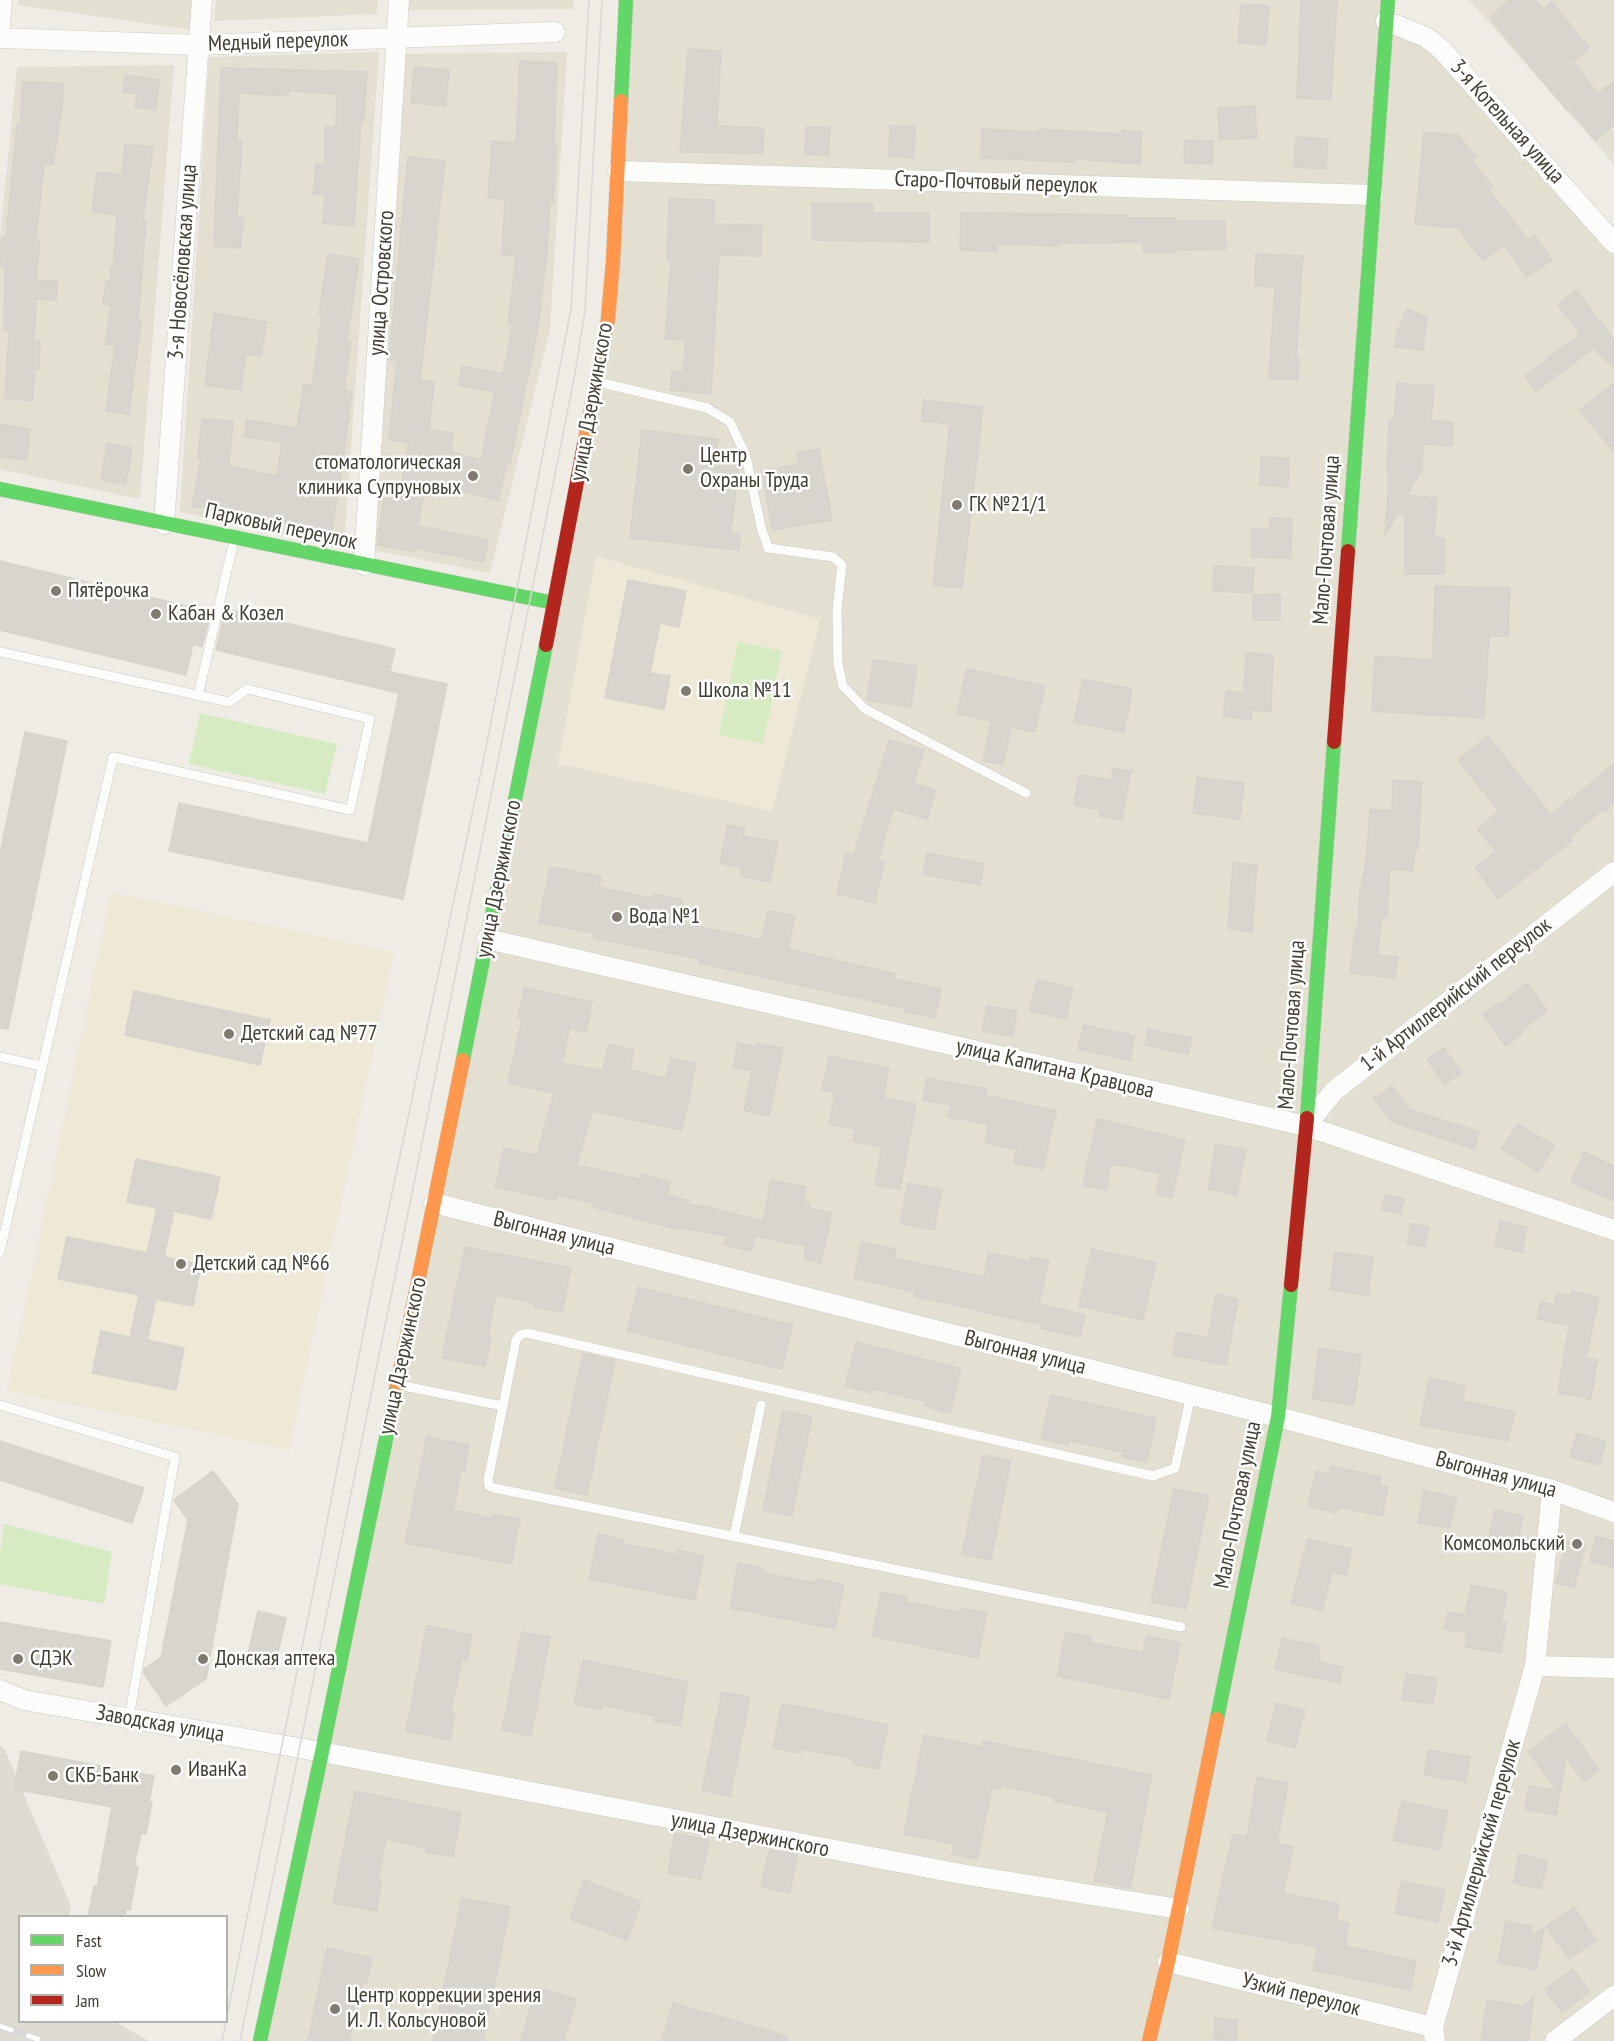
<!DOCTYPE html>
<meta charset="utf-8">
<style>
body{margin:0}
#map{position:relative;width:1614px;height:2041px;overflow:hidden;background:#eeece5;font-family:"PT Sans Narrow",sans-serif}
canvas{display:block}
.legend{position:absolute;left:18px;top:1915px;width:210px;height:108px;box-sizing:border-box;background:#fff;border:2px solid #b4b2ad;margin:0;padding:8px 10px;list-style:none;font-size:18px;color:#433e32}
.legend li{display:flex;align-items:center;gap:12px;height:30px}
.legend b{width:30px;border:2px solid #b4b2ad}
</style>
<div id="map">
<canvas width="1614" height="2041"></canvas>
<ul class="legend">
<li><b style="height:8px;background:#63d668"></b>Fast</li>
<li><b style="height:8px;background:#ff974d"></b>Slow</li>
<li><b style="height:8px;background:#b3261e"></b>Jam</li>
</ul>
</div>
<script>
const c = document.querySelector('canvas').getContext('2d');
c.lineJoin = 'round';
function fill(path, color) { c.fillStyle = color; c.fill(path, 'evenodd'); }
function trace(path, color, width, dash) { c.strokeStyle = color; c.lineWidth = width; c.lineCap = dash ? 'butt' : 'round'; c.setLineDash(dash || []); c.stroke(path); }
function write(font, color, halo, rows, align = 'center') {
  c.font = font + ' "PT Sans Narrow",sans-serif'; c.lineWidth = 5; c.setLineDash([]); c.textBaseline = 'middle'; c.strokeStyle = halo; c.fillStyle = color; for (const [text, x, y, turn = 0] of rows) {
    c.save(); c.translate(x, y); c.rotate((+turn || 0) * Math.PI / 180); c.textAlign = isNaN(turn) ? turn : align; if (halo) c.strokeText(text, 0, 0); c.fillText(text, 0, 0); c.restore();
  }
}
fill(new Path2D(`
 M18,0H194L192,30L18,5Z
 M216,0H378L377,14L214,21Z
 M408,0H573V9L408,10Z
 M626,0H1388L1387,21L1426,37L1614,243V2041H260L597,382Z
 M1469,0H1614V164Z
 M379,52L344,546L180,512L209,57Z
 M567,52L550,329L490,573L372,550L403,54Z
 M174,65L140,499L0,469V238L17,67Z`), '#e3dfd1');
fill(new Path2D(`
 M0,1745L5,1750L71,1906L69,1916H20V2022H115L149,2041H0Z`), '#dedbd3');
fill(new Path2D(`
 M596,556L820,619L772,811L558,764Z
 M111,892L394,952L289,1450L7,1391Z`), '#ede9d6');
fill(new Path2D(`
 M738,642L782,651L763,744L719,735Z
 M200,713L337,744L325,794L189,764Z
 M4,1524L112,1552L104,1604L0,1584V1552Z`), '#d7ebc2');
const building = new Path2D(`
 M1301,0H1337L1331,99L1297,98Z
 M1509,0H1534L1543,9L1552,2L1589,48L1573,62L1598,94L1614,81V125L1595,140L1569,108L1567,110L1490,18Z
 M1241,4L1269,6L1266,45L1238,43Z
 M688,49L721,51L717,126L764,128L763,153L680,152Z
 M520,61L557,63L554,146H557L553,203L550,202L547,252L538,328L510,463H507L498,500L430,483V485L425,484L418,526L488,540L484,562L414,548V551L377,545L384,498L398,500L409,442L389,440L397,361L389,360L408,157L445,161L420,380L434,382L429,430L453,433L451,452L481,460L495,392L459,385L462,366L503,374L513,325L508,324L516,256L502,255L505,199L488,198L492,141L516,143Z
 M414,67L449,70L446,106L411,103Z
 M221,68L367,72L364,121H361L354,226L323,223L325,195L313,194L316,164L325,165V127H336L337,94L289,91L288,96L239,93L237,141H242L237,218H244L240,248L214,246Z
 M125,75L159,80L156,110L135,107L137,94L123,92Z
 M22,82L63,83V101L53,165L44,164L36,239H40L36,280L57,281L56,300L36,299L34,341H40L39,370L35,369L32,401L5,398L9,331L4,330L5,267L0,266L2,236L6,237L17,124L21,125Z
 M1255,106L1257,138L1219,139L1218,108Z
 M890,126H915L914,158L889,156Z
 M806,127H830L829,155L805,154Z
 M982,129L1039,132V129L1122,134V130L1142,132L1140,164L1076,159V162L981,158Z
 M1424,132L1458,135L1476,157L1471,160L1492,186L1488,189L1528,240L1534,235L1552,260L1527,277L1504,245L1483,261L1458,228L1415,224Z
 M1296,137L1328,139L1326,169L1294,167Z
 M1185,140L1213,141L1212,164L1184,163Z
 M125,144L153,147L143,221L146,222L138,321H141L129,414L106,411L115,345L105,344L111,305L103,304L106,281L110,282L111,267H113L117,215L92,212L97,172L122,175Z
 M669,199L714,200V224L762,225L761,256L719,255L711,394L671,390L672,371L683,372L686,340L665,339L671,260H667Z
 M812,203L873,204V213H929V242L812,240Z
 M961,213L1127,215V218H1175V221H1225L1226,249L1174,250V253L1143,252V242L1060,243V246L997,244V251L960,250Z
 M328,254L359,259L347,341L351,342L344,390L352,392L341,477L331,533L228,511L192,506L201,459L198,458L202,419L233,421L229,466L277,476L282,442L244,437L247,420L297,428L304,384L312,385L322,315L319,314Z
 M1256,254L1303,256L1296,358H1299L1298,380L1269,378L1275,287L1255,286Z
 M1576,290L1614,340V369L1594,348L1536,391L1525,376L1580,334L1558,305Z
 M1407,309L1427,317L1423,350L1395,347L1397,333Z
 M214,313L267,322L261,356L246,354L241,390L205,385Z
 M1397,383L1434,386L1431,421L1453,422L1452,446L1423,444L1422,469L1407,495L1437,498L1434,538H1445V574H1405V515L1397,514L1385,536L1389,474L1387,473L1389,420H1394Z
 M1614,383V452L1580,410Z
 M924,400L983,407L962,588L933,585L950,424L921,421Z
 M0,424L30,429L27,460L0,457Z
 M642,430L718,439L715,456L739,459L731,533L740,534L739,550L630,538Z
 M107,443L132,448L126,484L101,480Z
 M819,449L832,520L772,530L762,471L799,464L797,453Z
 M1261,457L1289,458L1288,487L1260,485Z
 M1270,518L1292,519L1291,558L1251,557V529H1270Z
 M0,561L211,612L202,647L193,644L186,675L0,630Z
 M1214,566L1254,568L1253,593L1213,591Z
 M628,580L686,591L679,627L660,623L650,673L670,676L664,709L605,698Z
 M1435,586L1510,588L1508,636H1489L1484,718L1372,711L1375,656L1433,660Z
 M1280,594V620H1253V595Z
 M230,610L395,649L390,672L447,684L403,899L169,851L179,803L368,843L399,693L216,650L224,615L228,616Z
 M1246,653L1273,655L1271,712L1252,710L1251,720L1223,716L1226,691L1244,693Z
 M873,660L917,666L911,707L867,700Z
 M967,669L1045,686L1035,732L1011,727L1003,765L983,761L991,721L957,714Z
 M1083,679L1132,689L1124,732L1074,722Z
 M25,732L67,741L8,1029L0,1028V854Z
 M1488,736L1551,815L1569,799L1570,801L1614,763V803L1604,812L1602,810L1569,838L1572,841L1498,899L1475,867L1496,851L1477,829L1499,811L1458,760Z
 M889,740L924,750L914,783L936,790L927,819L893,809L878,860L884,862L875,903L837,894L846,853L854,855Z
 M1113,768L1131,771L1122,820L1099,816L1100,810L1074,805L1079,775L1111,780Z
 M1197,777L1244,783L1240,819L1193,813Z
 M1393,780L1422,782L1418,849H1415L1413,871L1390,869L1387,917H1382L1377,955L1398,957L1395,978L1350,973L1355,930L1358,931L1360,887H1362L1367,854L1370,809L1392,811Z
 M728,825L745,828L743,836L778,842L770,882L741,876L742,868L720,863Z
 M927,853L984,864L980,885L923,874Z
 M1233,863L1257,865L1252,932L1228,928Z
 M550,867L601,876L599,887L653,899L654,894L682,900L677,922L762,940L768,911L795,916L788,949L895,974L894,979L941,989L935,1018L905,1012L906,1009L859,998L699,963L700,959L594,938L595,933L539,923Z
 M1037,980L1073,988L1066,1019L1030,1011Z
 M1526,983L1547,1010L1520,1032L1522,1034L1506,1046L1483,1015L1499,1003L1500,1005Z
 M524,988L592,1002L586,1032L570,1028L562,1063L603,1071L609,1044L634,1050L630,1070L666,1078L671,1058L696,1064L682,1130L592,1111L577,1165L640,1179L641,1174L670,1182L667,1195L689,1201L688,1204L716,1208V1210L763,1221L771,1180L806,1187L803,1202L810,1203L809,1208L832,1213L821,1263L804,1259L806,1246L754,1236L751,1251L725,1245L727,1236L682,1228L681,1230L593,1207L594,1203L557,1195L556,1200L495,1187L504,1148L537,1155L554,1093L508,1083L522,1018H518Z
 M134,991L270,1020L260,1065L125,1035Z
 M987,1006L1017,1011L1013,1036L982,1031Z
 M1084,1025L1135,1036L1130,1060L1078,1049Z
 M1148,1029L1192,1038L1188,1054L1145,1045Z
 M738,1043L757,1047V1043L783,1048L769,1116L744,1111L752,1071L733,1067Z
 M1444,1048L1461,1073L1444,1084L1427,1059Z
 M829,1056L889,1068L883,1098L916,1104L900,1189L875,1185L882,1147L853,1141L855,1129L829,1124L835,1093L822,1090Z
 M927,1078L987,1089L986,1095L1056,1111L1043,1169L1014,1163L1017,1149L985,1143L988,1124L948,1117L951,1105L923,1100Z
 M1392,1086L1408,1109L1480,1132L1474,1149L1392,1122L1373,1097L1376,1098Z
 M1097,1119L1185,1140L1172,1198L1156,1194L1161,1174L1128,1166L1111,1165L1106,1190L1083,1186Z
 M1518,1124L1554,1146L1538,1172L1502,1149Z
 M1216,1144L1246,1150L1237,1195L1208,1189Z
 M1584,1152L1614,1166V1201L1571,1182Z
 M136,1159L220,1177L211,1219L174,1211L164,1257L201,1265L193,1306L156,1299L147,1340L184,1348L176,1390L92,1373L101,1331L130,1337L139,1295L58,1279L67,1237L147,1253L157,1208L127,1202Z
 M908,1183L942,1190L934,1230L900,1223Z
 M1386,1194L1404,1199L1401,1214L1382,1210Z
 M1500,1221L1527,1227L1522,1252L1495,1246Z
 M1411,1224L1429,1227L1425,1247L1407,1244Z
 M862,1242L896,1249L894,1258L984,1277L989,1253L1030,1261L1031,1257L1049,1261L1039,1304L1085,1315L1080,1337L1041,1328L1042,1325L914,1296L915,1292L854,1278Z
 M465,1247L571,1268L562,1312L534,1307L535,1303L496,1295L488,1335L491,1336L485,1366L442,1358Z
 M1092,1249L1156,1263L1143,1320L1079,1306Z
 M1335,1252L1373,1257L1368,1295L1330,1290Z
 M638,1287L793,1325L782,1369L627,1331Z
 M1572,1291L1599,1297L1586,1358L1597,1360L1591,1399L1558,1393L1569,1325L1537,1319L1541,1302L1554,1305L1557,1293L1571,1296Z
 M1216,1294L1238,1299L1226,1365L1173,1355L1177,1332L1208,1338Z
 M856,1342L961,1369L950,1413L925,1406L926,1402L873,1389L872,1393L845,1386Z
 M1319,1348L1361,1355L1354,1405L1312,1399Z
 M583,1353L615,1360L587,1495L555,1488Z
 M1429,1378L1465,1386L1462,1401L1515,1412L1508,1441L1420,1425Z
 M1051,1395L1156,1418L1147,1462L1122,1457L1123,1452L1070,1441L1069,1445L1041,1439Z
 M783,1411L812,1417L792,1516L763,1510Z
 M1577,1433L1606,1441L1599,1465L1570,1457Z
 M427,1437L469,1445L464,1471L461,1470L453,1510L492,1518L493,1514L520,1519L511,1564L405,1543Z
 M0,1441L144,1488L132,1523L0,1480Z
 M983,1455L1011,1461L991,1560L962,1554Z
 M1331,1466L1381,1477L1379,1485L1388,1487L1382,1516L1340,1507L1336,1513L1308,1506L1316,1471L1329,1473Z
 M213,1471L238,1504L206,1679L166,1706L144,1673V1669L161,1658L188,1520L174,1500Z
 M1174,1489L1209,1496L1186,1609L1151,1602Z
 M1424,1490L1457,1498L1449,1528L1418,1523Z
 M1495,1510L1523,1516L1517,1549L1506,1547L1505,1551L1487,1547Z
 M598,1534L624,1540L623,1544L676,1554L677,1550L704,1556L695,1600L589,1579Z
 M1596,1536L1614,1541V1567L1590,1561Z
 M1308,1539L1352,1549L1346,1575L1332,1572L1322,1611L1291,1603Z
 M1567,1541L1585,1546L1574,1587L1556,1583Z
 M738,1563L764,1569L763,1573L816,1583L817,1579L844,1585L835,1629L730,1608Z
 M1472,1585L1507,1592L1501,1621L1506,1622L1501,1653L1465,1647L1467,1633L1444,1629L1448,1612L1465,1615Z
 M881,1592L907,1597L906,1602L959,1612L960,1608L987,1613L978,1658L872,1636Z
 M258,1611L286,1618L274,1669L246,1662Z
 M0,1622L111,1641L103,1687L0,1669Z
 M427,1626L472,1635L467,1661L462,1659L451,1712L455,1713L450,1740L406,1731Z
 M522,1632L550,1637L531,1736L502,1730Z
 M1066,1632L1091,1637L1090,1642L1143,1653L1147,1636L1180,1643L1169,1699L1057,1676Z
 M1282,1638L1318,1646L1320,1662L1343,1667L1340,1683L1275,1669Z
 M583,1660L688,1682L680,1726L654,1721L655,1716L602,1705L601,1710L574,1704Z
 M1406,1674L1437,1678L1433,1704L1402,1700Z
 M722,1692L750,1697L730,1796L702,1790Z
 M782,1703L888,1725L879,1769L853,1764L854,1759L802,1749L801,1753L773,1748Z
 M1276,1703L1305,1711L1295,1748L1267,1740Z
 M1566,1724L1599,1770L1584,1781L1566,1758L1556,1815L1525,1809L1529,1786L1557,1791L1528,1751Z
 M924,1735L982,1747L983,1741L1152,1775L1130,1888L1094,1881L1108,1812L1054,1801L1055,1797L1002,1786L1001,1790L992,1788L977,1859L952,1854L954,1844L904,1834Z
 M1428,1750L1470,1757L1466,1782L1424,1775Z
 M21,1751L154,1776L149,1802H152L146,1834L141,1833L134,1866L138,1867L130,1910L126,1909L125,1917H88L94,1886L97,1887L112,1807L14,1789Z
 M1257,1777L1288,1783L1277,1843L1293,1847L1283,1893L1339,1904L1336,1920L1349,1923L1345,1946L1416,1961L1410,1990L1313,1970L1318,1947L1212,1928L1233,1834L1247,1837Z
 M355,1791L461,1813L453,1857L425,1852L426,1848L386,1839L378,1879L382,1880L376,1911L333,1903Z
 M1402,1801L1448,1811L1439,1850L1393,1840Z
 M675,1833L709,1840L701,1879L668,1873Z
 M769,1850L797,1855L790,1893L761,1887Z
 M1519,1854L1548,1861L1541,1889L1513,1883Z
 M584,1880L641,1902L627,1940L570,1919Z
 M1402,1881L1445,1890L1438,1922L1395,1913Z
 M462,1898L510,1907L483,2041H433Z
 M1574,1907L1596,1940L1569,1959L1546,1926Z
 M1506,1921L1533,1926L1530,1937L1544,1928L1536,1970L1498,1962Z
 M327,1948L372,1958L366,1983L362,1982L349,2041H308Z
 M1573,1969L1590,1992L1562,2012L1545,1989Z
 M536,1988L576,1999L564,2041H521Z
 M1534,1997L1528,2041L1481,2040L1487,2000L1523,2006Z
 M673,2003L787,2036V2041H662Z
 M1215,2018L1238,2020L1236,2041L1214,2039Z`);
fill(building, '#d7d5cd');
trace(building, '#d6d3cb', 1.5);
const lane = new Path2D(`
 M598,382L707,408L730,422L746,456L761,527L768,548L833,557L842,565L837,610L838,664L843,686L865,709L1026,793
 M0,652L229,702L247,689L370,719L350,810L113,757L0,1252
 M198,696L234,540
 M0,1057L42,1066
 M399,1385L503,1406L488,1480L489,1486L494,1488L1181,1627
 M0,1405L175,1457L129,1718
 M503,1406L516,1340L520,1335L527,1333L1153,1476L1175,1468L1191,1395
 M734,1537L761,1405`);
const street = new Path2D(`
 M1386,21L1426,37L1442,50L1614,243
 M0,25L2,0
 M0,38L199,45L555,32
 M618,171L1373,195
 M164,524L202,0
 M364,565L399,0
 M487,939L1306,1126L1614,1230
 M1306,1126L1334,1091L1614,872
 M434,1203L1278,1417L1552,1490L1614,1512
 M1535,1666L1614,1668
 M0,1690L24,1700L322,1752L961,1874L1179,1909
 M1168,1962L1433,2027
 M1435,2041L1433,2027L1535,1666L1552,1490
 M1555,2041L1614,1996`);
const fast = new Path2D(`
 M621,101L626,0
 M0,489L554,603
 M1348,551L1388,0
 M463,1060L546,645
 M1307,1118L1334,742
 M1217,1719L1278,1417L1291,1285
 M260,2041L322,1752L397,1385`);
const slow = new Path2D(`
 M584,445L608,319L613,261L621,101
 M397,1385L463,1060
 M1149,2041L1168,1962L1217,1719`);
const jam = new Path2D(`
 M546,645L584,445
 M1334,742L1348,551
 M1291,1285L1307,1118`);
trace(lane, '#cccac3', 10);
trace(street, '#cccac3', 21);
trace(fast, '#cecabb', 15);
trace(slow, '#cecabb', 15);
trace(jam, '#cecabb', 15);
trace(lane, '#fcfcfb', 9);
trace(street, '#fcfcfb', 20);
trace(fast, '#63d668', 14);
trace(slow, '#ff974d', 14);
trace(jam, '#b3261e', 14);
trace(new Path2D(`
 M226,2021L319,1563L372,1288L486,748L571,309L589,0
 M222,2041L226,2022
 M240,2041L411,1198L574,379L585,311L602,0`), '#d7d7d6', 1.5);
const rail = new Path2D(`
 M0,2026L43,2041`);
trace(rail, '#d7d7d6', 7);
trace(rail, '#fff', 4.5, [14]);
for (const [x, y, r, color] of [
 [688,469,6,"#7f7b71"],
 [473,476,6,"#7f7b71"],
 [957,505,6,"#7f7b71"],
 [56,591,6,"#7f7b71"],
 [156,614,6,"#7f7b71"],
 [686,691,6,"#7f7b71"],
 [617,917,6,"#7f7b71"],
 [229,1034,6,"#7f7b71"],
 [181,1264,6,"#7f7b71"],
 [1577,1544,6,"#7f7b71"],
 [18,1659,6,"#7f7b71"],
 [203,1659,6,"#7f7b71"],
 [176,1770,6,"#7f7b71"],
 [53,1776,6,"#7f7b71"],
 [335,2009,6,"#7f7b71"]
]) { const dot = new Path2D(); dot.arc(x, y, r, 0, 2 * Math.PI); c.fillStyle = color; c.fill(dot); trace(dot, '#fff', 2); }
write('22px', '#433e32', '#fff', [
 ["Медный переулок",278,42,-2],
 ["3-я Котельная улица",1507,122,48],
 ["Старо-Почтовый переулок",996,183,2],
 ["3-я Новосёловская улица",183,262,-86],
 ["улица Островского",382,283,-86],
 ["улица Дзержинского",592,402,-80],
 ["Парковый переулок",281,527,12],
 ["Мало-Почтовая улица",1327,540,-86],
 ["улица Дзержинского",499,879,-79],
 ["1-й Артиллерийский переулок",1456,995,-38],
 ["Мало-Почтовая улица",1292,1025,-86],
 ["улица Капитана Кравцова",1055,1069,13],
 ["Выгонная улица",554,1234,14],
 ["Выгонная улица",1025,1353,14],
 ["улица Дзержинского",403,1356,-78],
 ["Выгонная улица",1496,1475,15],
 ["Мало-Почтовая улица",1238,1505,-79],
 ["Заводская улица",160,1724,10],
 ["улица Дзержинского",750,1835,11],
 ["3-й Артиллерийский переулок",1482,1853,-74],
 ["Узкий переулок",1301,1995,14]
]);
write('22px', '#433e32', '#fff', [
 ["Центр",700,456],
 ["Охраны Труда",700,481],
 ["стоматологическая",461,463,"right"],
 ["клиника Супруновых",461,488,"right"],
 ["ГК №21/1",969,505],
 ["Пятёрочка",68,591],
 ["Кабан & Козел",168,614],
 ["Школа №11",698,691],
 ["Вода №1",629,917],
 ["Детский сад №77",241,1034],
 ["Детский сад №66",193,1264],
 ["Комсомольский",1565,1544,"right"],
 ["СДЭК",30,1659],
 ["Донская аптека",215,1659],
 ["ИванКа",188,1770],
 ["СКБ-Банк",65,1776],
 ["Центр коррекции зрения",347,1996],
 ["И. Л. Кольсуновой",347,2021]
], 'left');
</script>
